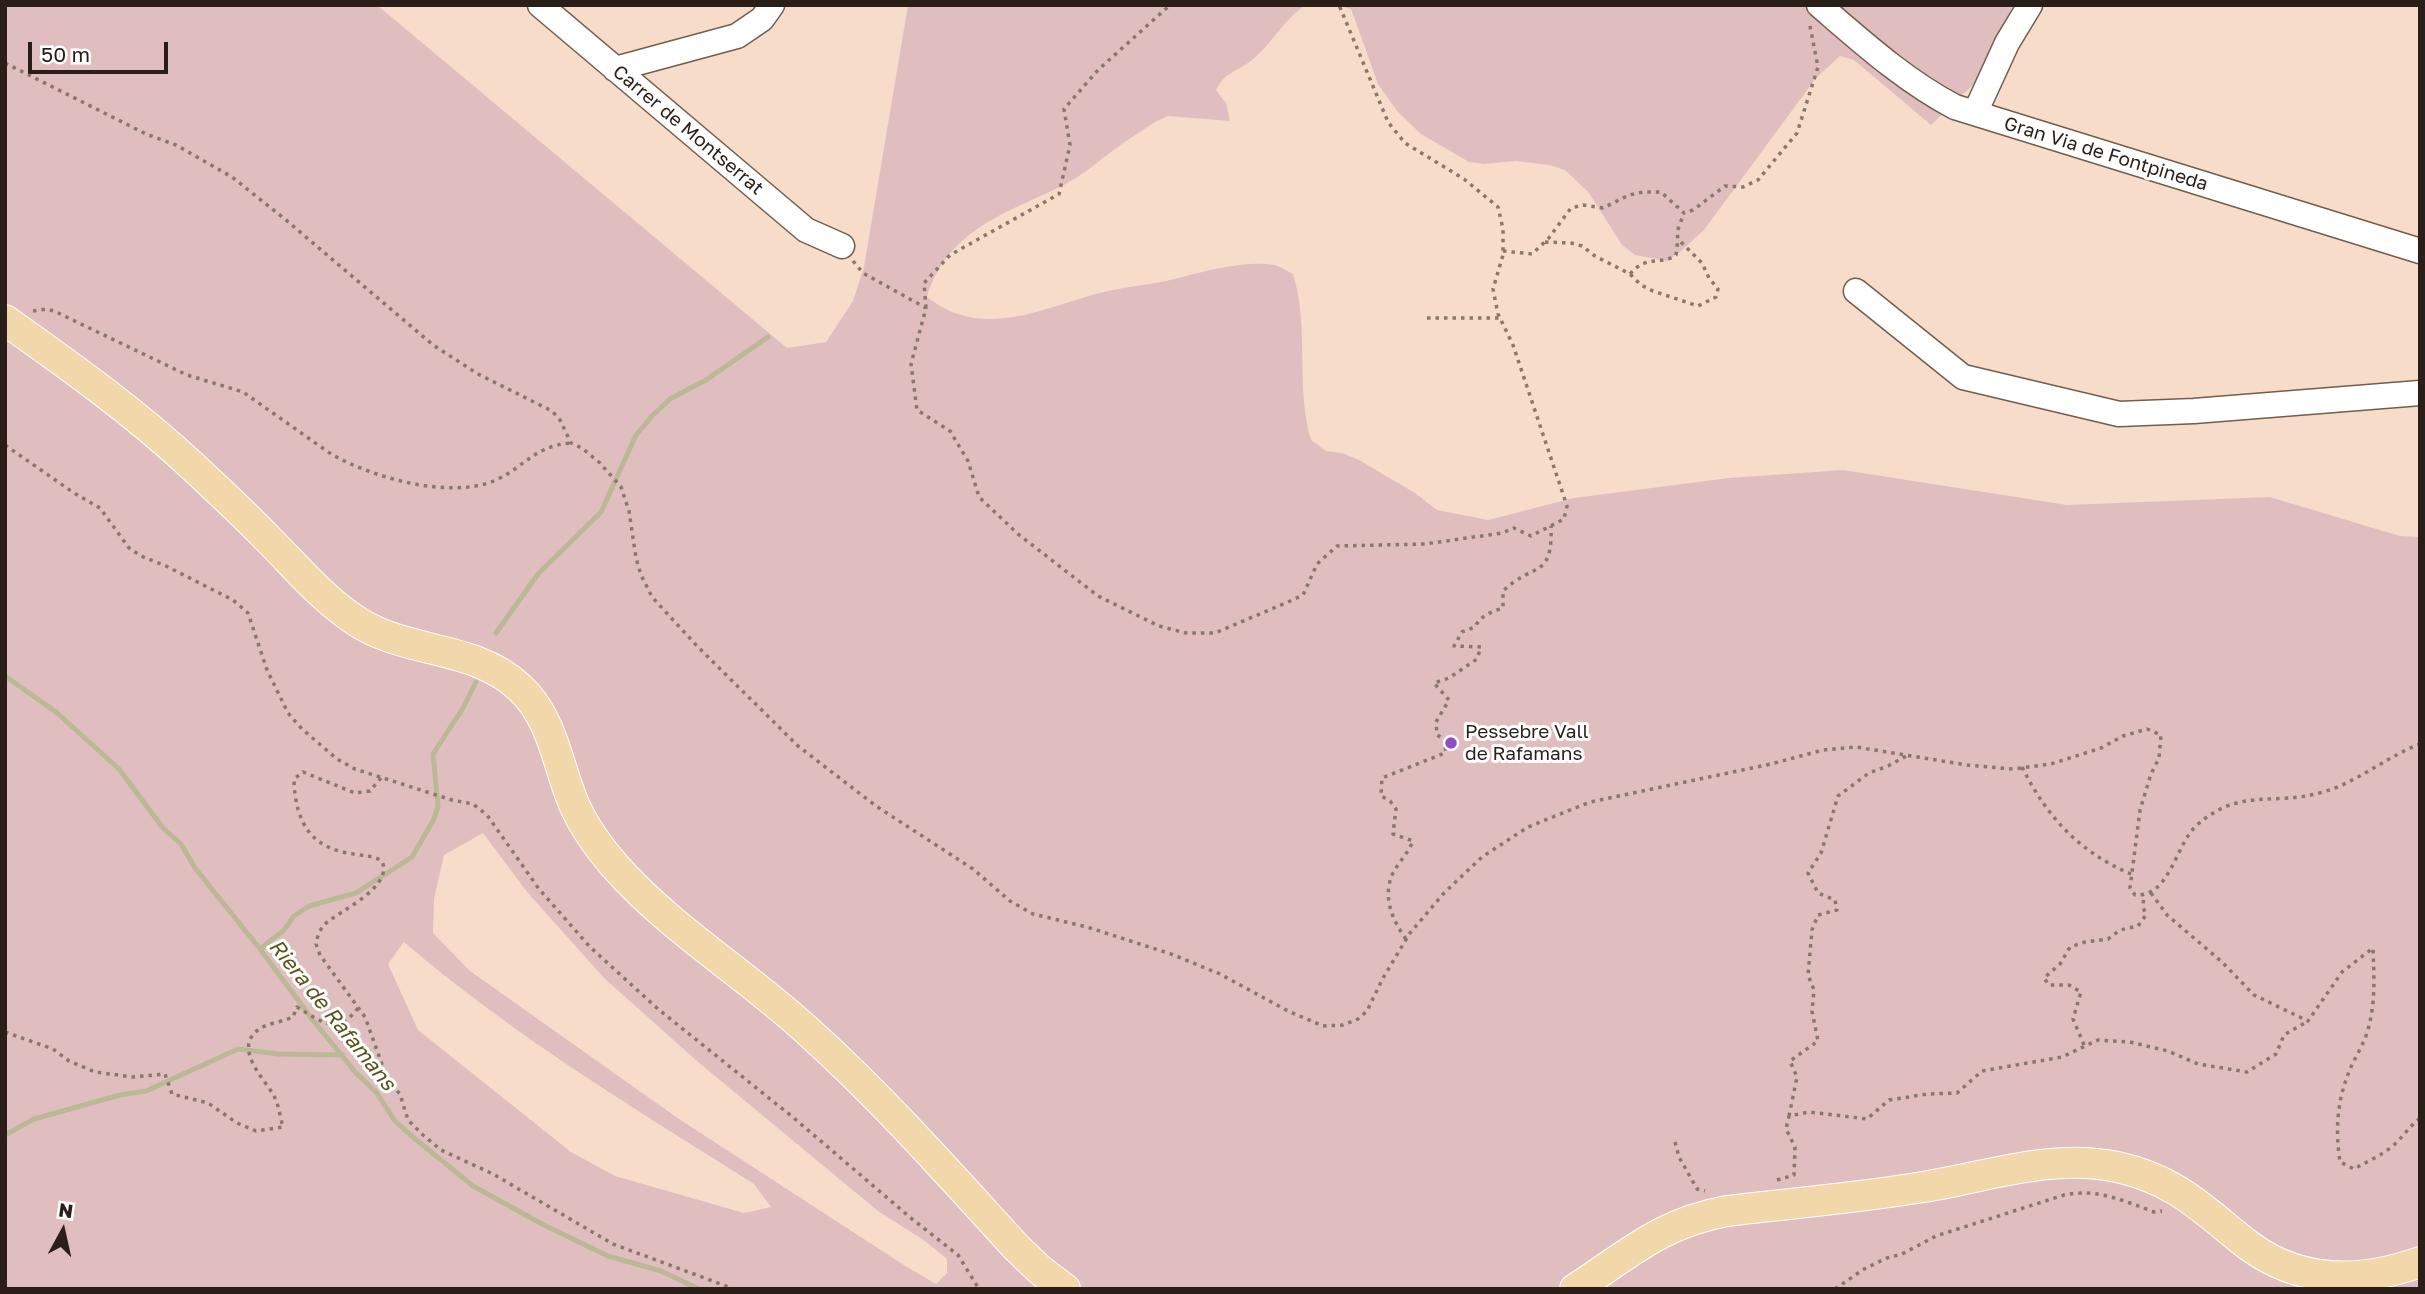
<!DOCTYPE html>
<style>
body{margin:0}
#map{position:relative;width:2425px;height:1294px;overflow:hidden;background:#f7ddc9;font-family:"Golos Text",sans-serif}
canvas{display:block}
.frame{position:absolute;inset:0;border:7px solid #291f18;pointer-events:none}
.north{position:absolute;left:28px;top:1196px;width:70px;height:70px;-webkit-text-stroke:5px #fff;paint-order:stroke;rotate:8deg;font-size:19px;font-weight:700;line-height:28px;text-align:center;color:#291f18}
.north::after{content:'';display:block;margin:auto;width:24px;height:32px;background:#291f18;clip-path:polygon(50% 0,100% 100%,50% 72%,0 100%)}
.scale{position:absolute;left:28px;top:42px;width:140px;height:32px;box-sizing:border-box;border:4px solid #291f18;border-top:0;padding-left:9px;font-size:21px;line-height:24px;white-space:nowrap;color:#291f18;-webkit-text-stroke:5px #fff;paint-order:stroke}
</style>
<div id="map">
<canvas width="2425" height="1294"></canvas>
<div class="frame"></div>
<div class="north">N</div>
<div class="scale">50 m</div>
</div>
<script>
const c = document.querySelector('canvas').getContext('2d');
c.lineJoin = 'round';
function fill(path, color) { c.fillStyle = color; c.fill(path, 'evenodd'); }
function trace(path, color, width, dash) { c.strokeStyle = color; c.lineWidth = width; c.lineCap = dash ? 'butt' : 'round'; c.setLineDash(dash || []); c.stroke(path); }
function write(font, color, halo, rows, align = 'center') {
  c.font = font + ' "Golos Text",sans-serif'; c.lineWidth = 6; c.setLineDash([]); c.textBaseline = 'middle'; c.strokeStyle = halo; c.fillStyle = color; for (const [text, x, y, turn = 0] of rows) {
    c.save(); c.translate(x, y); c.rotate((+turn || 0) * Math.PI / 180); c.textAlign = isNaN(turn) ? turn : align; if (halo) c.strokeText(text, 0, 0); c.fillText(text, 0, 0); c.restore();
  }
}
fill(new Path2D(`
 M5,5H377L787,348L826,342L853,301L864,267L908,5H1306C1282,20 1271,47 1248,63C1233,73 1225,73 1216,90L1226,103L1230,121L1168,116L1155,122C1142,131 1128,139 1115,149C1097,162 1082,176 1062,186C1006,213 947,230 927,297C982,341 1042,308 1100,293C1126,286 1153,285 1179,278C1204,271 1247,260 1274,265C1280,266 1287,271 1293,274C1310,328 1295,386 1311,440L1326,451L1342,453L1359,460L1415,493L1437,510L1488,520L1574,498L1729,478L1843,470L2067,505L2270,497L2400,536L2420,537V1289H5ZM483,833L527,892L604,978L698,1062L878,1211L925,1241L947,1259V1273L936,1284L907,1267L679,1119L470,971L433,933L434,899L444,855ZM404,942C512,1035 634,1108 754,1184L771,1207L744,1213L615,1176L571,1152L418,1030L388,964Z
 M1336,5H2013L1980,78L1931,125L1854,60L1840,56L1816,78L1704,230L1680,252L1667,261L1635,255L1622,245L1589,193L1565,170L1549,165L1516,161L1484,164L1469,162L1421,134L1397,111L1378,84L1351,9Z`), '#e0bec0');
trace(new Path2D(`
 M496,633L538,574L601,512L636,435L653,415L670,399L706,380L768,337
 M5,676L56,712L119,769L163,828L181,844L195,868L260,949L312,1019L356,1073L376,1092L395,1121L414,1138L473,1186L542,1224L608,1256L661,1271L699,1289
 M260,949L284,930L294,916L309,906L356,893L412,857L434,819L438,806L433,754L463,708L476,682
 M5,1135L34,1119L120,1095L146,1091L238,1049L278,1054L343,1055`), '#bbb896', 5);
const minor = new Path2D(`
 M540,5L806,230L842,246
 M1819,5C1862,42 1905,81 1955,107L2420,251
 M615,69L737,36L762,19L772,5
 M1975,113L2007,43L2030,5
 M1856,291L1963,377L2119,414L2194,411L2420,393`);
const major = new Path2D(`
 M5,320C68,365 132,410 189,463C216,488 244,514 270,541C296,567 321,597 352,618C403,655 471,643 519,687C550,715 556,756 570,794C579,820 596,844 614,865C672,931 748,975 812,1035C885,1101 951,1176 1017,1248L1040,1270L1065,1289
 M1575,1289C1629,1254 1661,1223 1727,1211C1792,1203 1858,1198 1923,1187C1987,1177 2051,1153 2117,1167C2177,1180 2203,1210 2248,1245C2300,1284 2361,1283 2420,1262`);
trace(minor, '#735d4c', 27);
trace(major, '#fff', 32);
trace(new Path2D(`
 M5,63L146,134L176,145L232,177L286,220L433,345L478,374L552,411L560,420L571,443L582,448L600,463L621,487L629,511L636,558L641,575L652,597L697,646L798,746L876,806L973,869L1010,901L1033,914L1087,927L1171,954L1220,974L1288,1011L1323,1026L1343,1025L1358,1019L1367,1011L1383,978L1410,933L1444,893L1482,857L1528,827L1590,802L1771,764L1823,750L1856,747L1967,765L2013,769L2051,764L2101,748L2123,736L2147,729L2161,735L2159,758L2151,774L2140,810L2130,888L2135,895C2170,897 2175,846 2196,826C2240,786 2274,807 2323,792C2358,782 2386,757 2420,744
 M1545,242L1571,243L1582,246L1595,256L1630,274L1641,285L1653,291L1698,306L1716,297L1718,289L1709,278L1702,263L1678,239L1677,232L1684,213
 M1503,251L1532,254L1548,239L1571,208L1583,205L1603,208L1629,195L1643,192H1661L1684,213L1693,210L1725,186L1743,187L1758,180L1797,133L1818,67L1810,26
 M853,261L863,273L926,308L911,364L917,410L950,431L968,461L979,497L1018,534L1098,596L1159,626L1186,633H1215L1288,602L1303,595L1317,564L1337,546L1425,544L1502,533L1514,528L1531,536L1564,519L1567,506L1513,345L1498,314L1493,289L1503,255V229L1498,207L1464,179L1405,143L1388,122L1339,5
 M1630,274C1647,254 1660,266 1676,255L1678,239
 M926,308L924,283L950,255L1059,194L1070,145L1064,109L1098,70L1170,5
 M33,311L46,309L54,311L187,375L243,392L331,454C373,478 451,500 496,480C526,466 534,446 571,443
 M1427,318H1500
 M5,445L74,493L100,508L129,548L141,556L166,566L233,600L248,613L267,670L288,713L302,729L337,759L355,769L452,800L473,804L487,815L539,889L590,947L658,1009L795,1119L912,1219L958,1255L979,1289
 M2022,767C2047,817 2079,852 2131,874
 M381,778L370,791L355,793L303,772L294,779C296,876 377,844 383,864C390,889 338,912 325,924C320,929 317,937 316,944L320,955L365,1017L388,1081L400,1094L408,1120L423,1135L441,1150L493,1174L613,1244L734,1289
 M2151,893L2167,915L2222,962L2254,995L2308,1021L2342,972L2373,948C2374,979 2376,1003 2367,1033C2363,1045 2356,1056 2351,1067C2337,1099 2335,1129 2340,1162L2354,1169C2368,1161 2385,1154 2397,1142C2405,1134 2411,1125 2420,1118
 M1406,939C1392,920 1382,896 1393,873C1399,862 1408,853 1413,841L1393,834L1396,809L1390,801L1381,796L1382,778L1445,753L1446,740L1437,735L1436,722L1449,700L1434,683L1449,678L1477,659L1481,647L1454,646L1462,632L1475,627C1480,616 1491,612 1503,608V591C1533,562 1553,580 1551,526
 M5,1032L53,1049L69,1061L95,1072L133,1077L165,1074L172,1094L208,1103L237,1123L256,1131L283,1127C280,1117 279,1105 274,1096C264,1078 233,1049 258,1030C266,1023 283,1022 293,1017L297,1007C322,1022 337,1036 358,1008
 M2084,1045L2073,1019L2081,992L2069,985H2049L2044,978L2060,964L2070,947L2085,942L2108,939L2120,930L2138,926L2146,915L2143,907L2144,895
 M1789,1116L1797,1077L1790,1061L1818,1041L1812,1011L1814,990L1808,975L1812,930L1818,915L1837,910L1835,900L1818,893L1808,873L1821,853L1838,796L1869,773L1888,766L1908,755
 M1675,1142L1679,1157L1697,1189L1705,1191
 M1777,1180L1794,1175L1795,1147L1786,1129L1789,1116L1809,1112L1867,1119L1889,1100L1928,1094L1957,1093L1982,1071L2062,1057L2098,1040L2130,1042L2168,1051L2198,1064L2247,1072L2276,1054L2284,1035L2308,1021
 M1835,1289L1864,1269L1887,1258L1902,1254L1936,1236L2064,1195C2097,1188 2124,1201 2154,1212L2162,1211`), '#89786a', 3.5, [3.5, 5]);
trace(minor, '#fff', 24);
trace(major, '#f1d7a9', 30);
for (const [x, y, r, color] of [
 [1451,743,7,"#8f4ec3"]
]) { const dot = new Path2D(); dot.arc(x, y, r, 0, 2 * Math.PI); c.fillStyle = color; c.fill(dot); trace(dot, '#fff', 2.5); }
write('19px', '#291f18', '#fff', [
 ["Carrer de Montserrat",688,130,40],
 ["Gran Via de Fontpineda",2106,154,17]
]);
write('19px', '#291f18', '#fff', [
 ["Pessebre Vall",1465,732],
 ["de Rafamans",1465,754]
], 'left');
write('italic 21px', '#585319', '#fff', [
 ["Riera de Rafamans",332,1015,51]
]);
</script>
